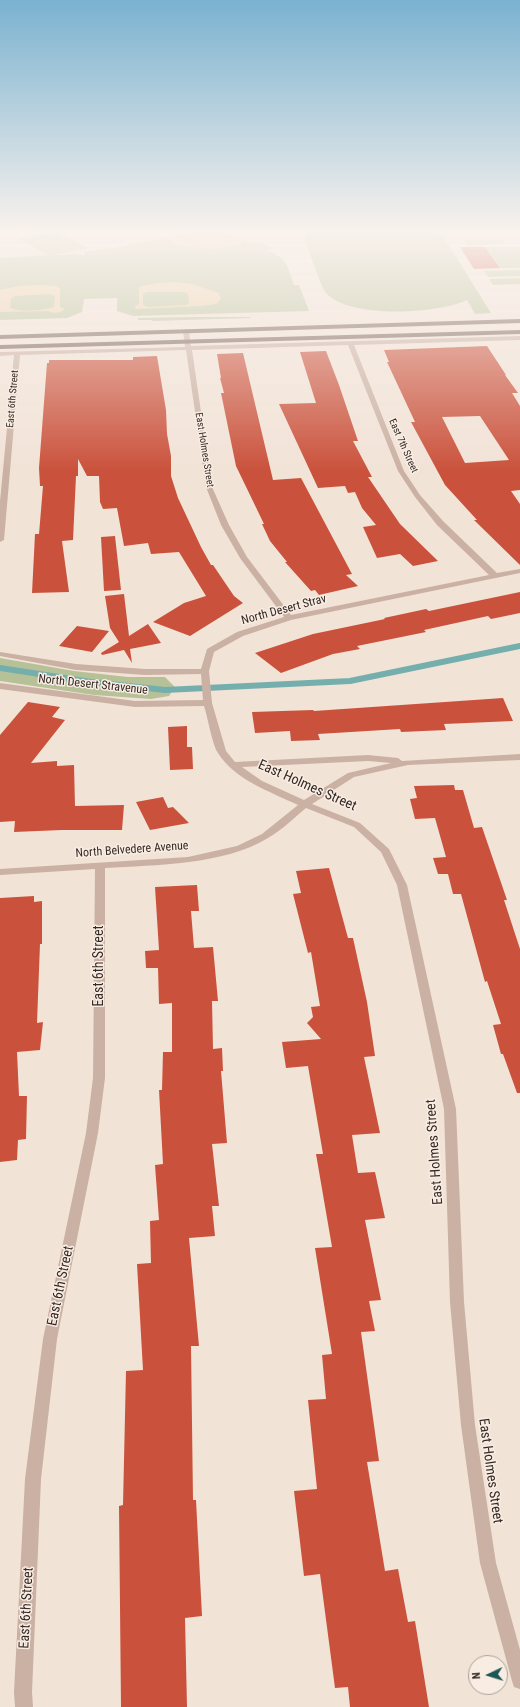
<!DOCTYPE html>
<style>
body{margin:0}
#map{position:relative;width:520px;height:1707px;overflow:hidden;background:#f2e3d7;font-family:"Roboto Condensed",sans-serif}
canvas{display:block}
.north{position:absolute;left:468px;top:1655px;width:40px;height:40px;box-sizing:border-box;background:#f9ede3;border:1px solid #aa9f97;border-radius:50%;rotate:266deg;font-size:11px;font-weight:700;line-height:16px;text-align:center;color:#342925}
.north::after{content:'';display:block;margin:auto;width:14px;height:18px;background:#1a5756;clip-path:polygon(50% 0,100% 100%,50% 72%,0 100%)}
</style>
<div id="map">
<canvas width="520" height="1707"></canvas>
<div class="north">N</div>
</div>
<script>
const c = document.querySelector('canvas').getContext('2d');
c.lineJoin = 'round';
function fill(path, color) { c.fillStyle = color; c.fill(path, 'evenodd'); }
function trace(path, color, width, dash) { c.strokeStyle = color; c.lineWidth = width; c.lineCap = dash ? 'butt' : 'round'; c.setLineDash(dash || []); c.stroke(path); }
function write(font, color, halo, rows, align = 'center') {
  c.font = font + ' "Roboto Condensed",sans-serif'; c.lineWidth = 3; c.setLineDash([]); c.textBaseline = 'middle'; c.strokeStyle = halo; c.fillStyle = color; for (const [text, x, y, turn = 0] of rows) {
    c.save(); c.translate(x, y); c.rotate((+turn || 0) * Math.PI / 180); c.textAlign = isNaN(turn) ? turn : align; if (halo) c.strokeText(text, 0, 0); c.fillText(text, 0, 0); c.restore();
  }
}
fill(new Path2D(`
 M56,232L89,248L54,255L79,254L84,256L85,252L119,247L194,232H223L250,243L258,242L274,248L267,250C288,259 287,265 294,285H299L309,311L133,316L117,311V298L84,299L82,312L67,318L0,320V258L49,255L18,239Z
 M307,232H438L443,236L491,313L475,314L467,300C438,314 349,319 326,293C320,285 309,250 305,239Z
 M502,239L506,244L467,245L463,240Z
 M486,247H520V268H500Z
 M520,270V276L488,277L484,271Z
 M520,278V284L493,285L489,279Z
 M189,317H250L251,318L153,321L152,320H138V318Z
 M0,658L74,671L128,677H165L175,687L169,696L151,699L94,695L0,681Z`), '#b6c197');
fill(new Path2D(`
 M194,232H223L245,241C237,251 199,249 186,247C179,246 172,243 165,239L168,237Z
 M175,282L192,284L219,293L221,299L216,304L200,306L136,309L135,306L139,304V287L156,283ZM147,292H184L188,294L189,303L186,305L149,307L143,305V294Z
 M40,285L56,286L60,288V307L65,309C61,313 53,314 48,311L0,312V290L20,286ZM50,294L55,296L54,307C42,311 21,312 10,308L11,298L15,296Z`), '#efd2ab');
trace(new Path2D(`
 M0,668L91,682L165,690L350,681L520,646`), '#75afad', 6);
fill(new Path2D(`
 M460,247H485L500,268L474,269Z
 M487,346L506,375H505L518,393H512L520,406V490L511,491L520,504V565L474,520H477L445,485L411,422H415L387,362H389L384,350ZM480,416L509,460L465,463L442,417Z
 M326,351L339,385L358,441H353L372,477H368L400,524L438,561L413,566L400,554L377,558L363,527L376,525L362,508L355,492L348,493L345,486L318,488L279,404L316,403L300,352Z
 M243,353L273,480L301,478L352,574L346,575L358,586L319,595L315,590L311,591L285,562H287L270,541L262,524H264L236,466L221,393H224L220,378H221L217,354Z
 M157,356L166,410L167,434L171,456V476L178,498L201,547L211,565H213L234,596L243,603L190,636L153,622L184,603L206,596L179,552L151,554L148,543L124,546L117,508L103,509L100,502L99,476H87L78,459V476H76L73,540L62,541L69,592L32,593L35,534H39L43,486H40L39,468L47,363H49V360H133V357Z
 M115,536L121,590L104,591L101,537Z
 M520,592V613L491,619L488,616L424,630L426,632L357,646L360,649L333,654L281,673L255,653L313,634L385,619L384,618L426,609L429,611Z
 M124,594L129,636L148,624L161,643L130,649L132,663L124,650L102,655L101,653L119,642L110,628L105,596Z
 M77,626L109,631L92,652L59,646Z
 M503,698L513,721L444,724L446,730L401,732L400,729L318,734L320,740L291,741L290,731L255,733L252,712L313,710L314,711Z
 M28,702L60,707L52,717L65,720L31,763L57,761V766L74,765L75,806L124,805L122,830H62L14,832L15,821L0,822V735Z
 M187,726V747H192L193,769L170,770L168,727Z
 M454,785L455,790H463L474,828L482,827L507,900H504L520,949V1093H517L503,1054H501L493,1025L501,1024L487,981L485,982L461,894H453L448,874H438L433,858L446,857L435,818L415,819L410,799L417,798L414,786Z
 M163,797L168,808L173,807L189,823L150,830L136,802Z
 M329,868L348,938H353L367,1002L375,1056L364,1057L380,1133L352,1135L358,1173L375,1172L385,1218L365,1220L381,1300L369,1301L375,1331L361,1332L379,1461L367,1462L385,1571L398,1569L408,1622L415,1621L429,1707H350L348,1687L335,1688L320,1574L304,1576L294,1491L317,1489L308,1400L326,1399L322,1355L332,1354L315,1248L332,1247L316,1154H323L308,1066L286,1068L282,1042L321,1039L307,1023L313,1017L311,1007L320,1006L311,952L308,953L293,894L301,893L296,871Z
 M197,885L199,911H191L194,948L213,947L218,1001H212L213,1049L222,1048L223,1071H221L227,1143L212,1144L219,1206H212L215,1236L189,1238L199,1346H191L193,1500H196L202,1616L185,1618L187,1707H121L119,1506L123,1505L126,1371L143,1370L137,1264L151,1263L150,1221L159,1220L155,1165L163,1164L159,1090H162L163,1052H172V1003L159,1004L158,968H146L145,951L159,950L155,887Z
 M34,896V902L42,901V944H40L37,1023L43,1022L40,1050L17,1052L19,1096H27L26,1139L18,1140L17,1160L0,1162V898Z`), '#ca523c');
fill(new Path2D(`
 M186,329L189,331L191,346L520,336V340L354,345L404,471L420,495L443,521L497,573L520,569V573L291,620L243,636L214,652L209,671L212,703L226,751L235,762L368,755L398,758L402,761L520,754V760L408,765L354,777L312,804L360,823L389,849L407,885L456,1109L464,1302L475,1425L496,1563L520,1650V1689L514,1687L512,1681L480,1563L461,1425L450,1302L444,1109L397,885L381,852L354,827L306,808C294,818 282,830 268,838C224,865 156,865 105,868V1078L98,1133L57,1339L41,1479L32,1692L33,1707H15L14,1692L25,1479L43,1339L86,1133L93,1078L95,869L0,875V869L188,857L237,846L262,834L298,805C271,792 235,780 218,753C212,744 208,718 204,706L135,707L0,689V683L135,701L203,700L201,674L145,675L76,670L0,656V652L76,664L145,669H201L207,649L237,632L284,617L240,558L221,525L206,487L186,350L20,355L4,540L0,542V501L14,355L0,356V352L185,347L183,331ZM348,345L398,471L415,497L437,525L489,575L291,615L247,557L229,525L212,487L192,350ZM368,761L391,763L348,773L304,800L262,781L242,767Z`), '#cab1a3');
fill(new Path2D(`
 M520,319V323L0,339V335Z
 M520,330V334L0,349V345Z`), '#775e55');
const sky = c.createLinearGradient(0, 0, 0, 471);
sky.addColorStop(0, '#7ab2d0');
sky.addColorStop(0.49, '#f9f2ed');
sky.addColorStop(1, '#f9f2ed00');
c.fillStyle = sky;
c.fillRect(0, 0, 520, 471);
write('10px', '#342925', '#f9ede3', [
 ["East 6th Street",13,399,-85],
 ["East 7th Street",403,446,66],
 ["East Holmes Street",204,450,81]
]);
write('12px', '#342925', '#f9ede3', [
 ["North Desert Strav",284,610,-15],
 ["North Desert Stravenue",93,685,6],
 ["North Belvedere Avenue",132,850,-4]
]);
write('14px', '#342925', '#f9ede3', [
 ["East Holmes Street",307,786,24],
 ["East 6th Street",99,966,-90],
 ["East Holmes Street",435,1152,-94],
 ["East 6th Street",61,1286,-78],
 ["East Holmes Street",490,1471,82],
 ["East 6th Street",27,1608,-87]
]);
</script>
